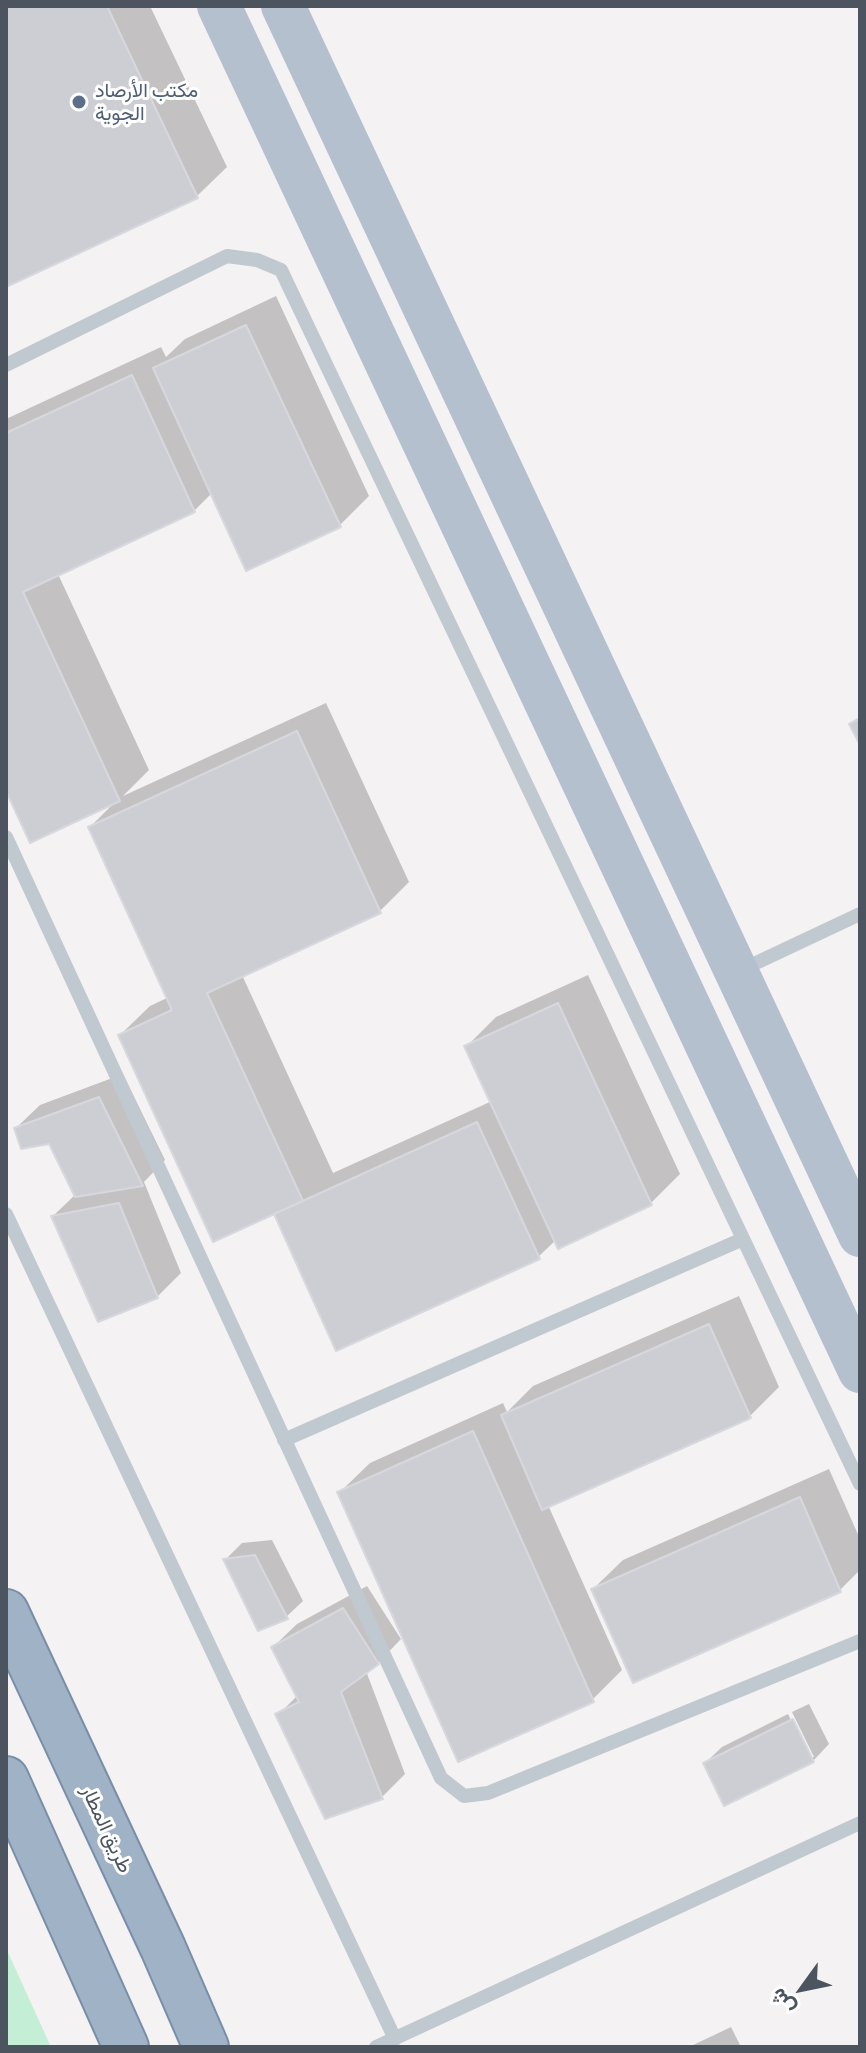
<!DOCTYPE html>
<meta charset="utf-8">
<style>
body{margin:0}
#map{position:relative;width:866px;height:2053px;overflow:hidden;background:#f4f2f2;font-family:Commissioner,Vazirmatn,sans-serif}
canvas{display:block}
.frame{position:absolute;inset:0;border:8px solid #4b545f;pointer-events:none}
.north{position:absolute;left:762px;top:1949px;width:80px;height:80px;-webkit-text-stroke:6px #fff;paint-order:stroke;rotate:237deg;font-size:22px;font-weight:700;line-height:32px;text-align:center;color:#4b545f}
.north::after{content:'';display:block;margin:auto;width:28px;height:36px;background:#4b545f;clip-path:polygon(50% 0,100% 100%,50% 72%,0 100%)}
</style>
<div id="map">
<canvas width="866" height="2053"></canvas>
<div class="frame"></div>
<div class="north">ش</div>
</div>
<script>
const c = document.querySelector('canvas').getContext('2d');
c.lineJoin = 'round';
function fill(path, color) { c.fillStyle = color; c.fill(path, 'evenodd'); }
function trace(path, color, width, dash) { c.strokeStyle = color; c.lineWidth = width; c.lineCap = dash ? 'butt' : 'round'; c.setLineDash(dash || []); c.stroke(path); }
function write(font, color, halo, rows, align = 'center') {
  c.font = font + ' Commissioner,Vazirmatn,sans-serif'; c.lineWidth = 6; c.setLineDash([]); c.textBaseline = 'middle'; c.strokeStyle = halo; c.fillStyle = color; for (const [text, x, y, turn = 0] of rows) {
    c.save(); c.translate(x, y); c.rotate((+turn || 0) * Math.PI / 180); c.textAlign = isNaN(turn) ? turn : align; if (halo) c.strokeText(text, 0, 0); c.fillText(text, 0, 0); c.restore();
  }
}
fill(new Path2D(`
 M6,1948L51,2047H6Z`), '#c5eed6');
fill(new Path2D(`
 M6,6H150L227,167L197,196L6,285Z
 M276,296L369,496L339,526L212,493L194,511L58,574L149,770L123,796L326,703L409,882L379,912L242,975L333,1173L492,1101L466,1047L496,1017L588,975L680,1174L651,1203L556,1240L538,1257L275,1211L120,1035L150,1006L169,997L90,827L116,801L6,786V419L161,347L166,357L185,339Z
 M123,1074L165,1160L144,1182L181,1273L157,1297L53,1216L76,1194L50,1141L16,1128L40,1105Z
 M739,1296L779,1387L750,1416L548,1505L622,1670L592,1700L340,1492L370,1463L503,1403L507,1412L533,1386Z
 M829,1469L860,1539V1570L840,1590L593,1589L623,1560Z
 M272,1540L303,1601L286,1617L226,1559L242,1543Z
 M367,1586L401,1639L378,1663L366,1671L405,1774L382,1797L278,1715L298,1695L273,1647L297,1624Z
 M809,1704L829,1744L813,1761L705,1763L722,1747L788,1714L809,1757H814L792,1712Z
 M731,2027L741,2047H689Z`), '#0003');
const building = new Path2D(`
 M6,6H107L198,198L6,287Z
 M246,325L341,527L246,571L153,368Z
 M132,375L195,512L23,592L120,801L30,843L6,791V433Z
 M860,718V745L849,724Z
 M297,731L381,913L207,993L303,1201L213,1242L118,1035L172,1010L88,827Z
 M558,1003L652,1205L558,1249L464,1046Z
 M99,1097L143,1186L75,1197L49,1144L21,1149L14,1128Z
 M477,1122L540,1259L336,1351L274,1214Z
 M119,1203L158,1298L98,1322L51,1216Z
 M709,1324L751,1418L542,1510L501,1415Z
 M473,1431L594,1702L458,1762L337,1492Z
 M800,1497L841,1592L633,1683L591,1589Z
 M255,1555L288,1619L258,1631L223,1559Z
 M343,1608L379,1664L341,1692L383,1799L325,1819L275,1714L299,1702L271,1647Z
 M793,1719L814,1762L724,1806L703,1763Z`);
fill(building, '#ccced4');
trace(building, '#d7d8dd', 2);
const trunk = new Path2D(`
 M6,1612L163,1948L206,2047
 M6,1779L126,2047`);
trace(trunk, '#798ea9', 48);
trace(new Path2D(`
 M6,365L227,256L257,260L281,270L860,1484
 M6,837L441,1778L464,1796L488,1793L860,1641
 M741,970L860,914
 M6,1214L395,2039
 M284,1440L743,1239
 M376,2047L860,1823`), '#c1c9d0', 14);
trace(new Path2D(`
 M219,6L860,1371
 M283,6L860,1235`), '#b4c0ce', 44);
trace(trunk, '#a0b2c6', 44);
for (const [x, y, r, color] of [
 [79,102,8,"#5c6f8a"]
]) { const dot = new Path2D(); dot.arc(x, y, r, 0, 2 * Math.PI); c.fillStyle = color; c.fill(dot); trace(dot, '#fff', 3); }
write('20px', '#4e5e75', '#fff', [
 ["مكتب الأرصاد",95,90],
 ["الجوية",95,113]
], 'left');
write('20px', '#4b545f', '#fff', [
 ["طريق المطار",107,1829,65]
]);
</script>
